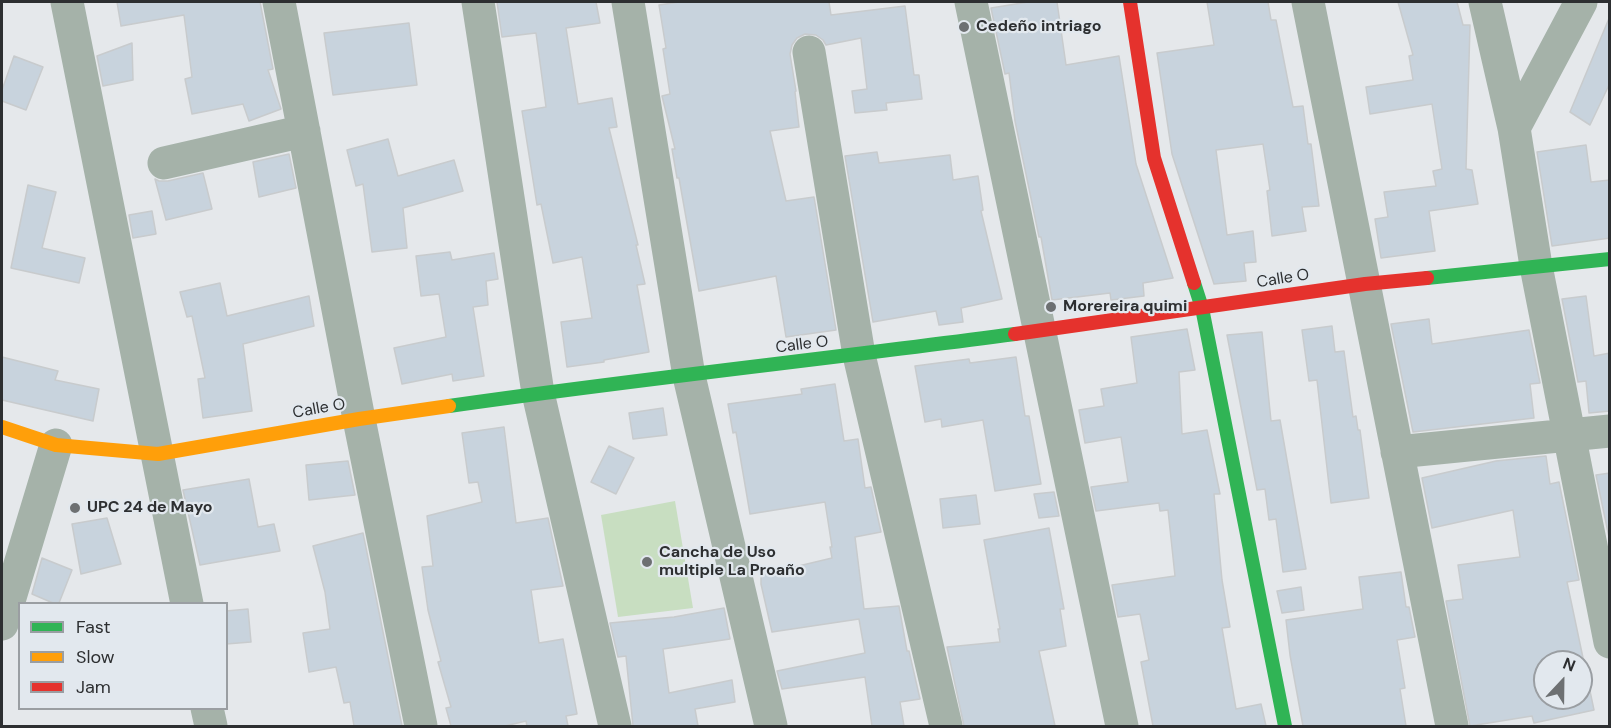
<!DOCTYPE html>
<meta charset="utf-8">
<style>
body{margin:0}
#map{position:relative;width:1611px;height:728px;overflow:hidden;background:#e5e8eb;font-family:"DM Sans",sans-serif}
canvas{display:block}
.frame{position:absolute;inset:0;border:3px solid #2d2f31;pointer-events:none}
.legend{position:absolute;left:18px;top:602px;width:210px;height:108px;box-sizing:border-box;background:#e2e8ee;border:2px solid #9a9ea2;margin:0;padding:8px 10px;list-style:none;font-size:18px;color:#2d2f31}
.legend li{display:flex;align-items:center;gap:12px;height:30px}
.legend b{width:30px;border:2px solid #9a9ea2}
.north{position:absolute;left:1533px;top:650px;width:60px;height:60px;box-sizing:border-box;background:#e2e8ee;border:2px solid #9a9ea2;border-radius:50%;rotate:22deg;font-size:16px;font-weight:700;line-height:24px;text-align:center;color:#2d2f31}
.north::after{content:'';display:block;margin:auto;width:21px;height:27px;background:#6d7072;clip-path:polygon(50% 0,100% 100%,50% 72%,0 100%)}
</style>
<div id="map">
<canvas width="1611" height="728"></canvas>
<div class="frame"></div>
<ul class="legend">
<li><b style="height:8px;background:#30b455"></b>Fast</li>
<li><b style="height:8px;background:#ff9f0a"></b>Slow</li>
<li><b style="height:8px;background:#e5322d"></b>Jam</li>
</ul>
<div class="north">N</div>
</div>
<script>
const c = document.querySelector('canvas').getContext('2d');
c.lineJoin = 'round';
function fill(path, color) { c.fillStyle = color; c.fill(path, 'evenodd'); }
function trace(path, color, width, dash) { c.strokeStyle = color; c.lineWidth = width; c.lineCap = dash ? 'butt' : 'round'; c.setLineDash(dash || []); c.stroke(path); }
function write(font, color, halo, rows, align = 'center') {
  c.font = font + ' "DM Sans",sans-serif'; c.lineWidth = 4.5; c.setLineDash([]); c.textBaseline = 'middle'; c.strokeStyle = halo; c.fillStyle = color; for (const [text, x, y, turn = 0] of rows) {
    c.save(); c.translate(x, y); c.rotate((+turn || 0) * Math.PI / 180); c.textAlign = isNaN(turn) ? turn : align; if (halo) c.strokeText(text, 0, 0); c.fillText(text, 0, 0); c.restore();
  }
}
fill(new Path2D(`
 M675,501L693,608L618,617L601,515Z`), '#c8dec1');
const building = new Path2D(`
 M117,2H260L273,69L268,70L281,109L249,121L243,104L192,114L185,79L192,77L184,15L121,26Z
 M497,2H596L600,23L566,28L578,104L612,98L617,127L609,128L638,245H636L645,284L637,285L649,352L604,360V362L567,367L561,322L592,318L582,257L553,263L541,204L537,205L522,111L546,107L536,33L502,37Z
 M679,2H829L831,15L905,6L914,75H919L922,99L886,103L887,110L855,113L852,91L867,89L861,38L826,45L823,40L816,35L805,34L797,38L792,45L790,54L796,91L795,92L799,127L770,131L786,201L814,197L836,330L786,337L776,276L699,291L679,178H677L672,149H675L662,96L670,94L663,49L666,48L659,5Z
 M1028,2H1057L1066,65L1119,56L1136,164L1173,278L1143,283L1144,296L1111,300L1110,293L1052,300L1041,237H1039L1015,121L1009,73L1005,74L991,8Z
 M1207,2H1268L1271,20H1276L1293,107L1303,106L1308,144H1311L1319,206L1302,207L1306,231L1272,236L1267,191L1270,190L1263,144L1216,150L1227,235L1253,231L1256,262L1244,263L1246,281L1214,284L1172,154L1157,53L1214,45Z
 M1398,2H1457L1463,25H1470L1466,169L1472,170L1478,204L1429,211L1435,251L1381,258L1375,219L1388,217L1384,192L1436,186L1433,171L1442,169L1432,104L1370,114L1366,87L1413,80L1409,56L1413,55Z
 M1610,16V83L1590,125L1570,112Z
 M409,23L417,85L333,95L324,33Z
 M132,43L133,80L103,86L97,56Z
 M14,56L43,67L26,110L2,101V90Z
 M388,139L398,176L454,160L463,191L403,208L407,248L372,252L363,184L356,186L347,150Z
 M1586,145L1591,182L1610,180V238L1552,246L1537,152Z
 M877,152L879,163L950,155L953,180L978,176L983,210L981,211L1002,299L961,308L963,322L939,325L936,311L873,322L845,156Z
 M289,154L296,188L259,197L253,162Z
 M203,173L212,209L166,220L155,179L159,181H168Z
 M28,185L56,192L42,248L85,258L79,283L11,268Z
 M152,211L156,234L133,238L129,215Z
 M450,252L452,260L494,253L498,279L486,281L488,305L473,307L484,376L453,381L452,374L402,384L394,348L446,337L439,294L421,296L416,256Z
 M220,283L227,316L309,296L314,326L243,344L252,411L203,418L198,379L205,378L192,316L187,317L180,292Z
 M1586,296L1594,356L1610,353V411L1589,413L1586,381L1578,382L1562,299Z
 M1429,319L1432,344L1529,330L1540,383L1530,384L1534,418L1413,432L1391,324Z
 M1332,326L1335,352L1344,351L1353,417L1356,416L1358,430H1360L1369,498L1331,503L1317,380L1309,381L1302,330Z
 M1187,329L1195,370L1179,372L1182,434L1207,430L1220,494H1214L1222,580L1230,627L1222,628L1236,709L1261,704L1266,726H1153L1141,662L1149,660L1140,614L1118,617L1112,585L1175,576L1168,510L1160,511L1159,503L1096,511L1091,487L1128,482L1121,437L1085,443L1079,410L1104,406L1101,389L1137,383L1131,337Z
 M1262,332L1271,421L1280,420L1306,569L1283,572L1276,519L1269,520L1265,489L1257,490L1227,335Z
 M2,357L58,371L55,380L99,389L93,421L2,400Z
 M1016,357L1025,416H1029L1041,484L995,491L983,420L942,427L941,419L925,422L915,366L969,359L970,363Z
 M835,384L844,441L858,439L865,488L871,487L881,532L855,537L864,609L899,606L907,651H909L920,699L900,702L904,726H872L865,677L782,689L777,671L865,653L859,619L772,632L761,584V575L832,558L830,547H832L825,502L750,514L736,432L733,433L728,404L802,394L801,389Z
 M663,408L667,435L633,439L629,413Z
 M504,427L516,523L548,518L563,586L531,590L539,643L563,639L577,714L566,716L568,726H527L526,721L505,726H451L446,708L451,707L438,662L441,661L428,610L422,567L433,566L427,516L482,502L478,482L469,483L462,433Z
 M609,446L634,458L616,494L591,482Z
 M1546,456L1550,484L1559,482L1579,580L1567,582L1594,710L1534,723L1532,716L1470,726L1446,601L1463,599L1458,565L1520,557L1513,510L1432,528L1422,478L1496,461ZM1545,662H1581V698H1545Z
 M348,461L355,495L309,500L306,465Z
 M1610,473V542L1596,475Z
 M249,479L258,527L274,524L280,551L200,565L183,490Z
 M1054,492L1059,516L1039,518L1034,494Z
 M976,495L980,524L943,528L940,499Z
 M107,518L121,564L81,574L72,524Z
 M1049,528L1064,609H1060L1066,646L1039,651L1055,726H964L947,647L1000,642L998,629H1000L984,540Z
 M363,533L402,726H354L350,702L344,703L336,667L309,672L303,633L330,629L325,592L313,546Z
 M42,558L72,570L59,603H53L32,594Z
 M1401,572L1406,607H1409L1415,637L1397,640L1405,688L1400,689L1406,726H1303L1290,655L1286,620L1363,609L1359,577Z
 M1301,587L1304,610L1282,613L1277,591Z
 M724,608L730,639L663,649L669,693L732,680L735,702L695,709L698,726H633L626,656L618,657L610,623L674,617Z
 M248,609L251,642L226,644V611Z`);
fill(building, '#c8d3dd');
trace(building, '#c8cbcd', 1.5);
trace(new Path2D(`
 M67,2L187,604
 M279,2L359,419L421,726
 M478,2L538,393L615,726
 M628,2L689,376L771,726
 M971,2L1122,726
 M1308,2L1452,726
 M1485,2L1514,128L1536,266L1610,642
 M809,52L859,355L946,726
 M1514,128L1581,2
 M164,163L304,131
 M1397,452L1610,431
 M2,624L56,445
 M207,708L211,726`), '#a5b2a9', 33);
trace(new Path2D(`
 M1427,278L1610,259
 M1194,283L1202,308L1285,726
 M449,406C637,379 827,359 1015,334`), '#30b455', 14);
trace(new Path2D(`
 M2,427L56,445L158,454L359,419L449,406`), '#ff9f0a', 14);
trace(new Path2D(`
 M1130,2L1154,158L1194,283
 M1015,334L1365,284L1427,278`), '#e5322d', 14);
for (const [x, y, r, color] of [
 [964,27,6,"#6d7072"],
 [1051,307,6,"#6d7072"],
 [75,508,6,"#6d7072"],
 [647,562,6,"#6d7072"]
]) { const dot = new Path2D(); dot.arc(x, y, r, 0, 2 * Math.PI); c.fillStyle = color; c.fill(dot); trace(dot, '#e2e8ee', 2); }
write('bold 16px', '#2d2f31', '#e2e8ee', [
 ["Cedeño intriago",976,27],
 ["Morereira quimi",1063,307],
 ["UPC 24 de Mayo",87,508],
 ["Cancha de Uso",659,553],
 ["multiple La Proaño",659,571]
], 'left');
write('16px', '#2d2f31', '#e2e8ee', [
 ["Calle O",1283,279,-9],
 ["Calle O",802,345,-7],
 ["Calle O",319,409,-10]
]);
</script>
